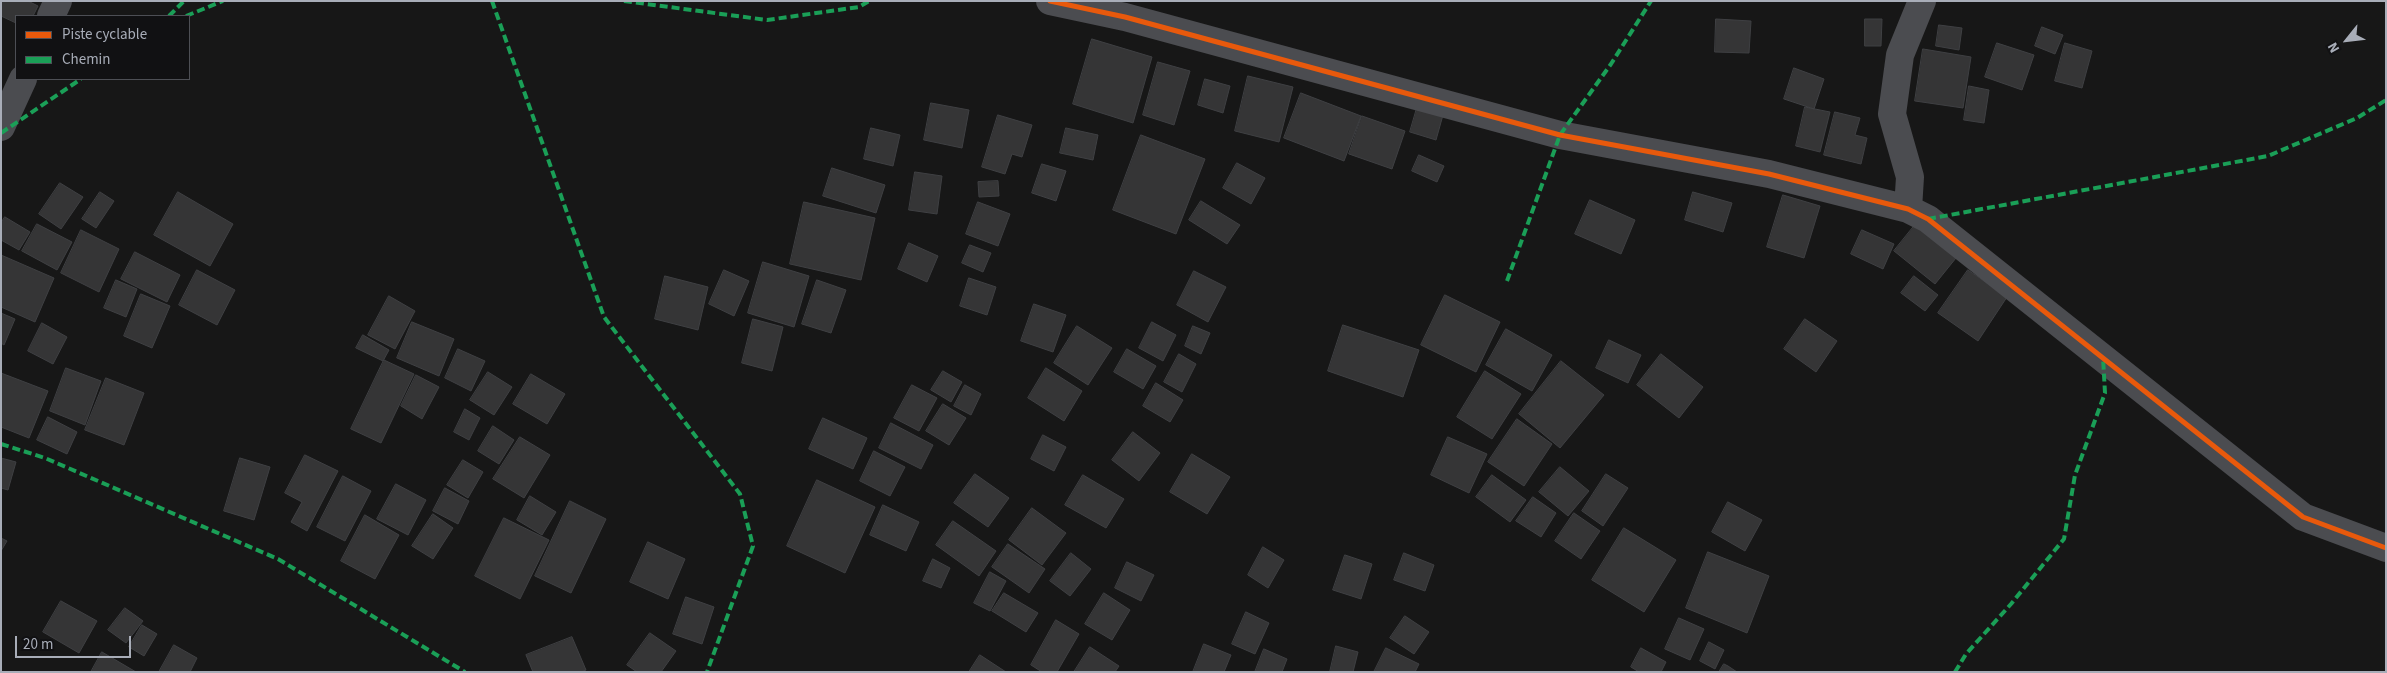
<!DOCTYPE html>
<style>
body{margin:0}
#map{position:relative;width:2387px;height:673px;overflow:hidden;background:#171717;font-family:"Source Sans 3",sans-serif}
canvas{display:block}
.frame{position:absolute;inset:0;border:2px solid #a8adb8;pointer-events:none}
.legend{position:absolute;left:15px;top:15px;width:175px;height:65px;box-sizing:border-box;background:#111113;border:1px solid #4d4f55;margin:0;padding:6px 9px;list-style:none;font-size:15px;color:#a8adb8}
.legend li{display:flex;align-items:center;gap:10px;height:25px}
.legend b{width:25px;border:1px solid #4d4f55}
.north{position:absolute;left:2322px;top:15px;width:50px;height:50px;-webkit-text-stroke:4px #111113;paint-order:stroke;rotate:241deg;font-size:14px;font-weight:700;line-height:20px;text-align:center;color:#a8adb8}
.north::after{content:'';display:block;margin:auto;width:18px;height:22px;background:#a8adb8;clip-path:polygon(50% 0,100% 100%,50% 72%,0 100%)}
.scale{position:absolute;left:15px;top:636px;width:116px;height:22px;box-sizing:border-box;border:2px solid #a8adb8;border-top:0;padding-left:6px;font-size:15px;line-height:18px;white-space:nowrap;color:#a8adb8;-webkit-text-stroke:4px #111113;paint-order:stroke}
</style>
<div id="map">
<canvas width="2387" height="673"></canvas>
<div class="frame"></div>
<ul class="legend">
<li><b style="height:6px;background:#e8590c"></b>Piste cyclable</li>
<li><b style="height:6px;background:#1a9f57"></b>Chemin</li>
</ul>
<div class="north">N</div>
<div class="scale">20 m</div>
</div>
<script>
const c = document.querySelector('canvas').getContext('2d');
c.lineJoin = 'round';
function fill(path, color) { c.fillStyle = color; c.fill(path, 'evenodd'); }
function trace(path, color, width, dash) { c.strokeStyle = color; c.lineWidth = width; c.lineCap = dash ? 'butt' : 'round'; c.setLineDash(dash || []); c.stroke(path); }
const building = new Path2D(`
 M1,1H28L38,6L33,16H16V23L1,16Z
 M1716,19L1751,21L1749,53L1715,52Z
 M1865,19H1882L1881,46H1865Z
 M1939,25L1962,28L1959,50L1936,46Z
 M2042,27L2063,35L2055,54L2035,46Z
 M1092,39L1152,57L1133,123L1073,104Z
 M1997,43L2034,55L2022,90L1985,77Z
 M2065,43L2092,51L2082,88L2055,81Z
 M1923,49L1971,57L1963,108L1915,101Z
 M1158,62L1190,71L1174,125L1143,115Z
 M1794,68L1824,79L1814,109L1784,99Z
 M1248,76L1293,87L1279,142L1235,131Z
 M1205,79L1230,86L1223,113L1198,105Z
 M1969,86L1989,90L1984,123L1964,120Z
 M1301,93L1361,116L1344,161L1284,138Z
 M931,103L969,110L962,148L924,140Z
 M1805,107L1830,112L1820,152L1796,146Z
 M1417,108L1443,115L1436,140L1410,132Z
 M1835,112L1860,118L1855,135L1867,138L1861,164L1824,155Z
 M998,115L1032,125L1022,157L1012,154L1005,174L982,167Z
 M1362,116L1405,131L1392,169L1349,154Z
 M871,128L900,135L893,166L864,159Z
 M1066,128L1098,135L1093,160L1060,153Z
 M1141,135L1205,159L1176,234L1113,210Z
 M1419,155L1444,166L1437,182L1412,171Z
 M1237,163L1265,178L1251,204L1223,188Z
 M1042,164L1066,171L1056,201L1032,193Z
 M832,168L885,185L876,213L823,196Z
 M915,172L942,176L937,214L909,210Z
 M998,181L999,196L979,197L978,182Z
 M60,183L83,197L61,229L39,214Z
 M100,192L114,201L96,228L82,219Z
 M178,192L233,224L210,266L154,235Z
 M1693,192L1732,203L1723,232L1685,220Z
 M1783,195L1820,206L1804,258L1767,247Z
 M1590,200L1635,220L1621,254L1575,234Z
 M1201,201L1240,225L1227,244L1189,220Z
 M804,202L875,218L861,280L790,264Z
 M978,202L1010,214L998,246L966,234Z
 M5,217L30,232L19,250L1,240V223Z
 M37,224L72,242L57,270L22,251Z
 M1915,225L1956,258L1935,284L1894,251Z
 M81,230L119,249L99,292L61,273Z
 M1862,230L1894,244L1883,269L1851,254Z
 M909,243L938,256L927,282L898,269Z
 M970,245L991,253L983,272L962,263Z
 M135,252L180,275L167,302L121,279Z
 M1,255L54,278L35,322L1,307Z
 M763,262L809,276L794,327L748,313Z
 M197,270L235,290L217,325L179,305Z
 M724,270L749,281L734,316L709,304Z
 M1968,270L2007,297L1978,341L1938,313Z
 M1194,271L1226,287L1208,322L1177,305Z
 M665,276L708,287L698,330L655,319Z
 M1914,276L1938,295L1925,311L1901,293Z
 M969,278L996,287L987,315L960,306Z
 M116,280L137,289L126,317L104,308Z
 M817,280L846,290L831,333L802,324Z
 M141,294L170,306L152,348L124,336Z
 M1445,295L1500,322L1476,372L1421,345Z
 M389,296L415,311L395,349L368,335Z
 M1034,304L1066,315L1053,352L1021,341Z
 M1,313L15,319L4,345L1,343Z
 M753,319L783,327L772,371L742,363Z
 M1805,319L1837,341L1816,372L1784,349Z
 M412,322L454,339L439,376L397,358Z
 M1152,322L1176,335L1163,361L1139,348Z
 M42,323L67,337L53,364L28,351Z
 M1343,325L1419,350L1403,397L1328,371Z
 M1077,326L1112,348L1088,385L1054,363Z
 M1193,326L1210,333L1201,354L1185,346Z
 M1506,329L1552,355L1532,391L1486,365Z
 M363,335L389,350L383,361L356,348Z
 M1609,340L1641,355L1628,383L1596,368Z
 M458,349L485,361L471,391L445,378Z
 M1127,349L1156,366L1143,389L1114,372Z
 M1179,354L1196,364L1182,392L1164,382Z
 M1661,354L1703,387L1679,418L1637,385Z
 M384,360L414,374L381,443L351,429Z
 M1561,361L1604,395L1560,448L1519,414Z
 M66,368L101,381L85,425L50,411Z
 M1046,368L1082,391L1064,421L1028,398Z
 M943,371L962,382L951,402L931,390Z
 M1485,371L1521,394L1492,439L1457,417Z
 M488,372L512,387L494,415L470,400Z
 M1,373L48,391L29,438L1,427Z
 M531,374L565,394L547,424L513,404Z
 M416,375L439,387L422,419L401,406Z
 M106,378L144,393L124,445L85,430Z
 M1156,383L1183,400L1170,422L1143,406Z
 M912,385L937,398L919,431L894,418Z
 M965,385L981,394L971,415L954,406Z
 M943,404L966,418L949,445L926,431Z
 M465,409L480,418L469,440L454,432Z
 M48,417L77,432L67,454L37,440Z
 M823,418L867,438L853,469L809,449Z
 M1517,419L1552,444L1524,486L1488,462Z
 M891,423L933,445L921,469L879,448Z
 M493,426L514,440L499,464L478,451Z
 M1133,432L1160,453L1139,481L1112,460Z
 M1043,435L1066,447L1054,471L1031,459Z
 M520,437L550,455L524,498L493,479Z
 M1448,437L1487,454L1469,493L1431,475Z
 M874,451L905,467L890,496L860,481Z
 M1192,454L1230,477L1207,514L1170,492Z
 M305,455L338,471L307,531L291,522L302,502L285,493Z
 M1,458L16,462L8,490L1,488Z
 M240,458L270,467L254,520L224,511Z
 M463,460L483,472L468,498L447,485Z
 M1560,467L1589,491L1568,516L1539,492Z
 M975,474L1009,498L988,527L954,503Z
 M1606,474L1628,488L1603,526L1582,511Z
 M1083,475L1124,499L1106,528L1065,505Z
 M1492,475L1526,500L1510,522L1476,497Z
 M343,476L371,491L345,541L317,527Z
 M817,480L875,507L845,573L787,546Z
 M396,484L426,500L408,535L377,519Z
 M445,488L469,501L458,524L433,511Z
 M530,496L556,512L542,535L517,520Z
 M1533,497L1556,513L1541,537L1516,521Z
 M570,501L606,519L571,593L535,576Z
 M1728,502L1762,520L1745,551L1712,532Z
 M883,505L919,522L906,551L870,535Z
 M1032,508L1066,533L1042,565L1009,540Z
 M1574,513L1600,531L1581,559L1555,541Z
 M433,514L453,528L433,559L412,546Z
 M365,515L399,535L375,579L341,561Z
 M504,518L549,540L520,599L475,576Z
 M953,521L996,551L979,576L936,545Z
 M1624,528L1676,560L1644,612L1592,580Z
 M1,538L7,541L1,551Z
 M648,542L685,559L668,599L630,582Z
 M1008,544L1045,569L1029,593L992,567Z
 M1263,547L1284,560L1268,588L1248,575Z
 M1708,552L1769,576L1747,633L1686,608Z
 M1071,553L1091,569L1070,596L1050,581Z
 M1404,553L1434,565L1425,591L1394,580Z
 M1345,555L1372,564L1361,599L1333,590Z
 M933,559L950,568L941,588L923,581Z
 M1127,562L1154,575L1141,601L1115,588Z
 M990,572L1006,581L990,611L974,603Z
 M1004,593L1038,613L1026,632L992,611Z
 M1104,593L1130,610L1112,640L1085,624Z
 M686,597L714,607L702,644L673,634Z
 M61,601L97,621L79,653L43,632Z
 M125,608L143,621L126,643L108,630Z
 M1246,612L1269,623L1255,654L1232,644Z
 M1405,616L1429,632L1414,654L1390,638Z
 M1679,618L1704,629L1690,660L1665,649Z
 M1056,620L1079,634L1057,672H1042L1031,665Z
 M142,625L157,634L144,656L129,647Z
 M650,633L676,651L661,672H637L627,665Z
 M572,637L586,670L581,672H533L526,655Z
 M1709,642L1724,650L1715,669L1700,661Z
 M1204,644L1231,655L1224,672H1193Z
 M174,645L197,658L190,672H159Z
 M1336,646L1358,652L1353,672H1330Z
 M1090,647L1119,666L1115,672H1074Z
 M1386,648L1419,664L1415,672H1374Z
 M1641,648L1666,662L1661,672H1639L1631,667Z
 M1264,649L1287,659L1282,672H1255Z
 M102,652L136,672H91Z
 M980,655L1006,672H969Z
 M1724,664L1728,666L1737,672H1719Z`);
fill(building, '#353536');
trace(building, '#3f4043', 1);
trace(new Path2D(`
 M1050,1L1125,17L1560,135L1769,174L1908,209L1928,219L2303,517L2386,548
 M51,16L58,1
 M1,127L23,79
 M1908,209L1910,177L1892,114L1900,55L1922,1`), '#4b4c50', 28);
trace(new Path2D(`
 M492,1L604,317L740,494L753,546L707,672
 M624,1L767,20L859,7L869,1
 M169,16L184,1
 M186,16L223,1
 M1,133L81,79
 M1928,219L2268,156L2357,118L2386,100
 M1507,281L1560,135L1611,64L1651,1
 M1,444L45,458L278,559L465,672
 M1955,672L1966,654L2011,604L2064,539L2075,475L2105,393L2103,357`), '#1a9f57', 4, [8, 4]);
trace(new Path2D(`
 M1050,1L1125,17L1560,135L1769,174L1908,209L1928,219L2303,517L2386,548`), '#e8590c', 5);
</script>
